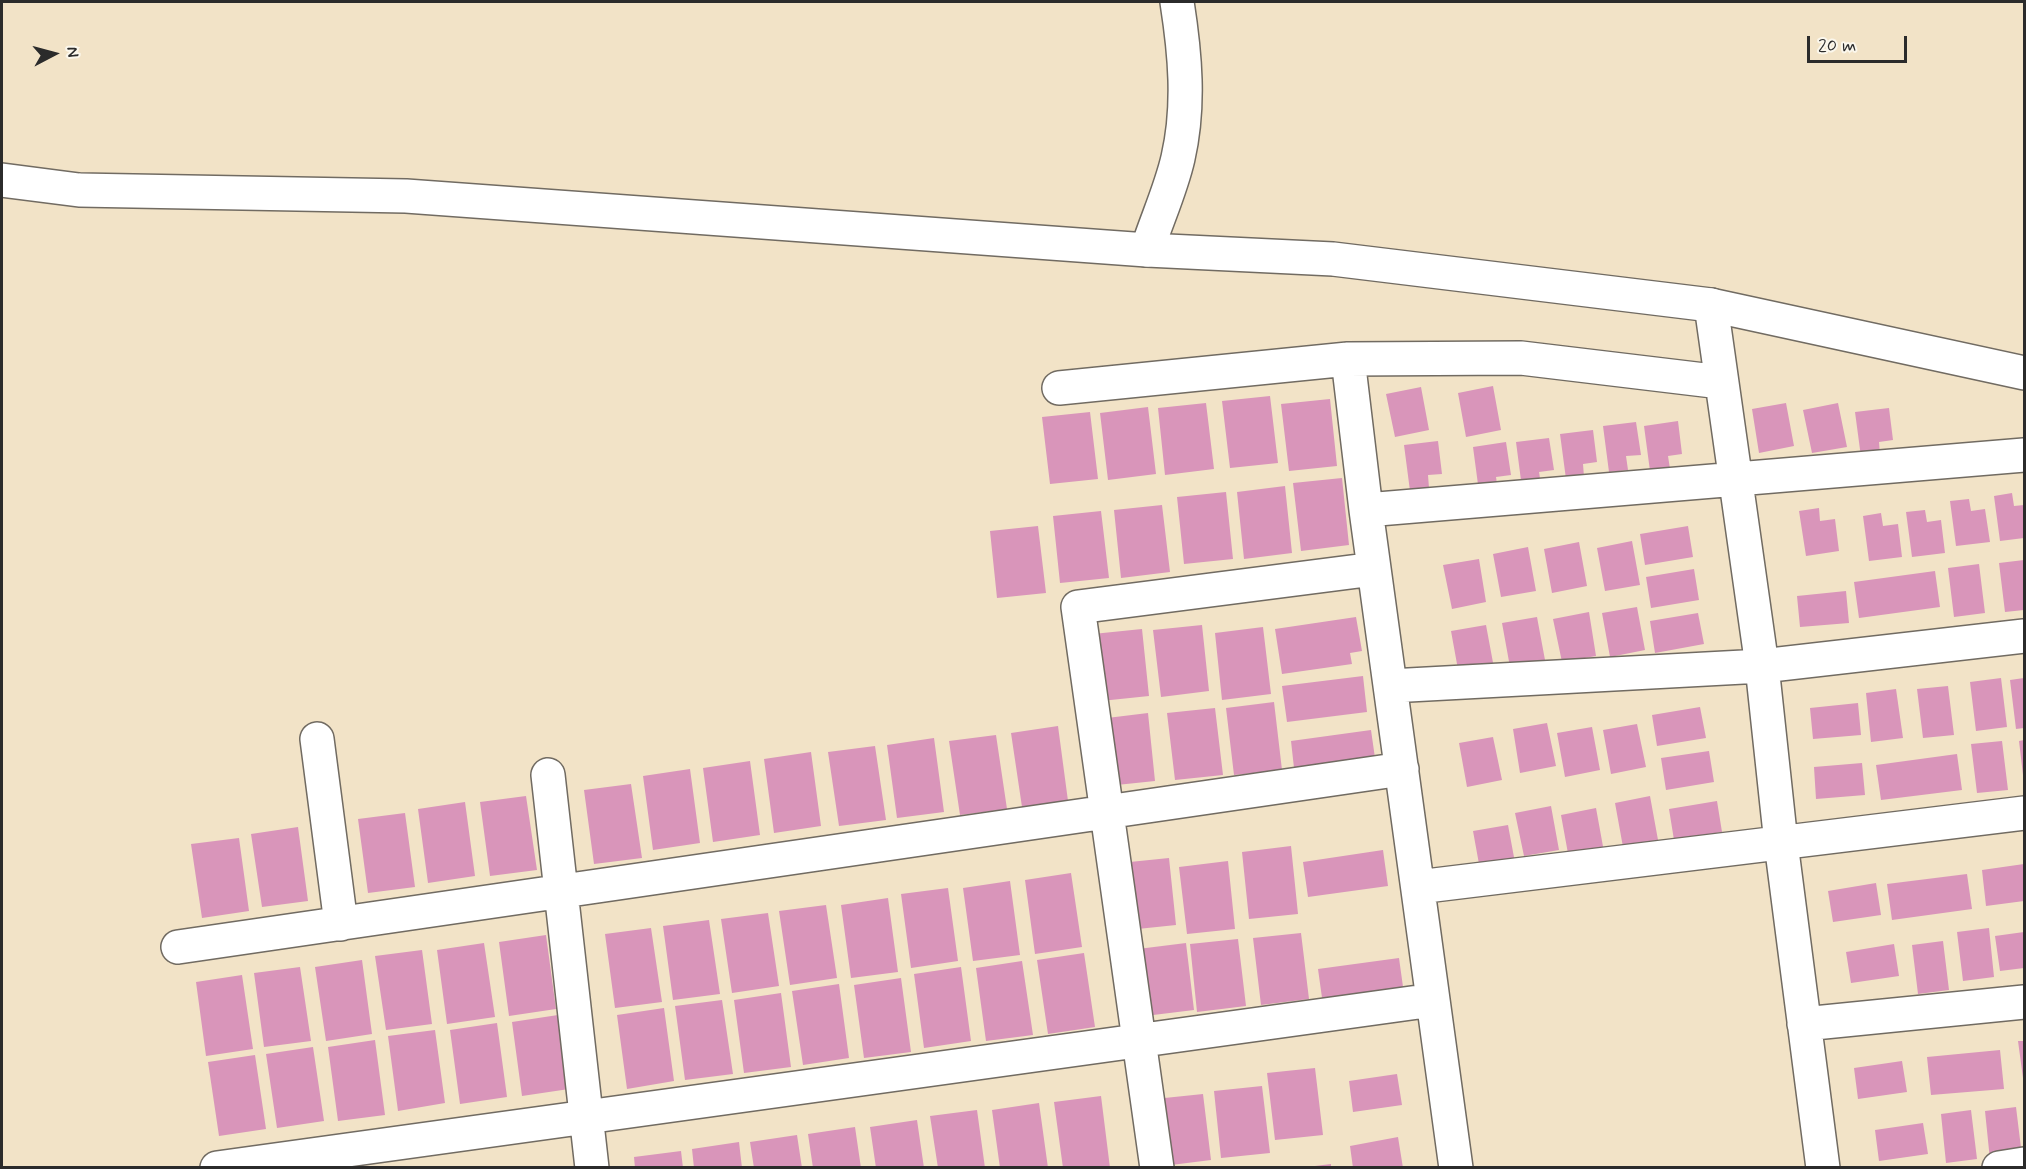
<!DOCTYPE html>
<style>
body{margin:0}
#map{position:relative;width:2026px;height:1169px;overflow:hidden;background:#f2e3c7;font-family:Mynerve,sans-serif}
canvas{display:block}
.frame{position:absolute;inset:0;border:3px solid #2b2b2b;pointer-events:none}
.north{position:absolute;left:24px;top:24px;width:60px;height:60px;-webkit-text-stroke:4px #fbf7ec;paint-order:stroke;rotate:84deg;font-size:16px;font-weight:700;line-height:24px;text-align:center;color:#2b2b2b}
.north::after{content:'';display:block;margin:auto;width:21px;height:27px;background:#2b2b2b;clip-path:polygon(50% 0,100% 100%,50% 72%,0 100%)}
.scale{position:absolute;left:1807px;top:36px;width:100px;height:27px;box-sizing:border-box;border:3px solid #2b2b2b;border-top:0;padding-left:8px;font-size:18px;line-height:21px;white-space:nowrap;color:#2b2b2b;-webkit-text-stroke:4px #fbf7ec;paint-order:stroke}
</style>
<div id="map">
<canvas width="2026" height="1169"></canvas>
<div class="frame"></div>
<div class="north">N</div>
<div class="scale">20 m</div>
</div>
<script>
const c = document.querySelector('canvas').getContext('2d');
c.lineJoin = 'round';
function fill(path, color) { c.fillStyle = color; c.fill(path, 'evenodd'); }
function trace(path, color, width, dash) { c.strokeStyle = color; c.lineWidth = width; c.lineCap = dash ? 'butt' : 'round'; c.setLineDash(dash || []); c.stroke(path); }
fill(new Path2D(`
 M1493,386L1501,430L1466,437L1458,393Z
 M1421,387L1429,430L1395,437L1386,394Z
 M1270,396L1278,463L1230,468L1222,401Z
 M1330,399L1337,466L1289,471L1281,404Z
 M1206,403L1214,469L1165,475L1158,408Z
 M1786,403L1794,446L1759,453L1752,409Z
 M1838,403L1847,447L1812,453L1803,410Z
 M1148,407L1156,474L1108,480L1100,413Z
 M1889,408L1893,440L1879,442L1880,455L1861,457L1855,412Z
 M1090,412L1098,479L1050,484L1042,417Z
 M1678,421L1682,454L1668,456L1670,469L1650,471L1644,426Z
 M1636,422L1641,455L1626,456L1628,470L1609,472L1603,426Z
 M1593,430L1597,462L1583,464L1584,477L1566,479L1560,434Z
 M1549,438L1554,470L1539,472L1541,485L1522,488L1516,442Z
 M1438,441L1442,474L1428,475L1429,488L1410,491L1404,445Z
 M1506,442L1511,475L1496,477L1498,490L1479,492L1473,447Z
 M1342,478L1349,545L1301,551L1293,483Z
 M1285,486L1292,553L1244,559L1237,492Z
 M1226,492L1233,559L1184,564L1177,497Z
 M2012,493L2014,506L2024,505V538L2000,541L1994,496Z
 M1969,499L1971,511L1985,509L1990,542L1956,546L1950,501Z
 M1162,505L1170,572L1121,578L1114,510Z
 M1819,508L1820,521L1835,519L1839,551L1806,556L1799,511Z
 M1925,510L1927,522L1941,520L1945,553L1912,557L1906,512Z
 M1101,511L1109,578L1060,583L1053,516Z
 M1881,513L1883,526L1898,524L1902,557L1869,561L1863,516Z
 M1038,526L1046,593L997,598L990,531Z
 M1688,526L1693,557L1645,565L1640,534Z
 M1632,541L1640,585L1605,591L1597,548Z
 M1579,542L1587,586L1552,593L1544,549Z
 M1528,547L1536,591L1501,597L1493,554Z
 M1479,559L1486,602L1452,609L1443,565Z
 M2024,560V610L2005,612L1999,563Z
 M1979,564L1985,613L1954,617L1948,568Z
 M1694,569L1699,600L1651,608L1646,577Z
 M1935,571L1940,607L1859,618L1854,582Z
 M1846,591L1849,623L1800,627L1797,596Z
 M1637,607L1645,650L1610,657L1602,613Z
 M1589,612L1596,656L1562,662L1553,619Z
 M1698,613L1704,644L1655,653L1650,621Z
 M1356,617L1362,651L1350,653L1352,664L1282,674L1275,629Z
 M1537,617L1545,660L1510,667L1502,623Z
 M1202,625L1209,691L1161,697L1153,630Z
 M1486,625L1494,668L1459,675L1451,631Z
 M1263,627L1271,694L1222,700L1215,633Z
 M1142,629L1149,696L1101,701L1093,634Z
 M1363,676L1367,712L1287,722L1282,686Z
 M2001,678L2007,727L1976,731L1970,682Z
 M2024,678V728L2016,729L2010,680Z
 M1948,686L1954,735L1923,738L1917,689Z
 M1896,689L1903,738L1871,742L1866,693Z
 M1274,702L1282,770L1234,775L1226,708Z
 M1858,703L1861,735L1813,739L1810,708Z
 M1700,707L1706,738L1657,746L1652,715Z
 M1215,708L1223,775L1175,780L1167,713Z
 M1148,713L1155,781L1107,786L1099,719Z
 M1547,723L1556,766L1520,773L1513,729Z
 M1637,724L1646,767L1611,774L1603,730Z
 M1058,726L1068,801L1022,807L1011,733Z
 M1592,727L1600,770L1565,777L1557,733Z
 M1371,730L1376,765L1295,777L1291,741Z
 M996,735L1007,809L960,815L949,741Z
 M1493,737L1502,780L1467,787L1459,743Z
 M934,738L944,812L897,818L887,745Z
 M2024,740V775H2023L2019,741Z
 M2002,741L2008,790L1977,793L1971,744Z
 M875,746L886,820L839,826L828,752Z
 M1709,751L1714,782L1666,790L1661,758Z
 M811,752L821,826L774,833L764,759Z
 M1957,754L1962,790L1881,800L1876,765Z
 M750,761L760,835L713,842L703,768Z
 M1862,763L1865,795L1816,799L1814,767Z
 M690,769L700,843L653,850L643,776Z
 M631,784L642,858L594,864L584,790Z
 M526,796L537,870L490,876L480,802Z
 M1650,796L1658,840L1623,847L1615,803Z
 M1717,801L1722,832L1674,840L1669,809Z
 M465,802L475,876L428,883L418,809Z
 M1551,806L1559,850L1524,856L1515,813Z
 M1596,808L1604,852L1569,859L1561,815Z
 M405,813L415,887L368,893L358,819Z
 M1508,825L1516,868L1481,875L1473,831Z
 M298,827L308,901L262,907L251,834Z
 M239,838L249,911L202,918L191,844Z
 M1291,846L1298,914L1249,919L1242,852Z
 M1383,850L1388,886L1308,897L1303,862Z
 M1169,858L1176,925L1128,930L1120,863Z
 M1228,861L1235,929L1187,934L1179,867Z
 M2024,864V901L1986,906L1982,870Z
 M1071,873L1082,947L1035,954L1025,880Z
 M1967,874L1972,909L1892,920L1887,884Z
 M1010,881L1020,955L973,961L963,888Z
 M1876,883L1881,915L1833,922L1828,891Z
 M948,888L958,961L911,968L901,894Z
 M888,898L898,972L851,978L841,905Z
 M826,905L837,978L790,985L779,911Z
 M768,913L779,986L732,993L721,919Z
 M709,920L720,994L673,1000L663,926Z
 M651,928L662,1002L615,1008L605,934Z
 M1989,928L1994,977L1963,981L1957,932Z
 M2024,932V968L2000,971L1995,936Z
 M1301,933L1309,999L1261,1005L1253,938Z
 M546,935L556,1009L509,1016L499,942Z
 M1238,939L1246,1006L1197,1012L1190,944Z
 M1943,941L1949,990L1918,994L1912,945Z
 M484,943L495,1017L447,1024L437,950Z
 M1186,943L1194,1010L1145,1016L1138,949Z
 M1894,944L1899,976L1851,983L1846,952Z
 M422,950L432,1024L386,1030L375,956Z
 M1084,953L1095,1027L1048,1034L1037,960Z
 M1399,958L1404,994L1323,1005L1318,969Z
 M362,960L372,1034L326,1041L315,967Z
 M1022,961L1033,1035L986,1041L976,968Z
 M300,967L311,1041L264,1047L254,973Z
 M961,967L971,1041L924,1048L914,974Z
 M242,975L253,1049L206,1056L196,982Z
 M901,978L911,1052L864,1058L854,985Z
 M839,984L849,1058L803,1065L792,991Z
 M781,993L791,1067L744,1073L734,1000Z
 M722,1000L733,1074L685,1080L675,1006Z
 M664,1008L674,1081L627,1089L617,1015Z
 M558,1015L569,1089L522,1096L512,1022Z
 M497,1023L507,1097L460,1104L450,1030Z
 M435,1030L445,1103L398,1111L388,1036Z
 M375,1040L385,1115L338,1121L328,1047Z
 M2018,1041H2024V1078H2023Z
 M313,1047L324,1121L277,1128L266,1054Z
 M2000,1050L2004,1089L1931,1095L1927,1057Z
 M255,1055L266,1129L219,1136L208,1062Z
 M1902,1061L1907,1092L1858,1099L1854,1068Z
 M1315,1068L1323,1135L1275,1140L1267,1073Z
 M1397,1074L1402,1105L1353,1112L1349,1081Z
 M1262,1086L1270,1153L1221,1158L1214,1091Z
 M1203,1094L1211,1160L1163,1166L1155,1099Z
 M1101,1096L1110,1168H1063L1054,1102Z
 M1039,1103L1048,1168H1000L992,1110Z
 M2016,1107L2022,1156L1990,1160L1985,1111Z
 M977,1110L985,1168H938L930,1116Z
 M1971,1110L1977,1159L1946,1163L1941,1114Z
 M917,1120L924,1168H876L870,1127Z
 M1923,1123L1928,1154L1879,1161L1875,1130Z
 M855,1127L861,1168H813L808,1134Z
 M797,1135L802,1168H754L750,1142Z
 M1398,1137L1403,1168H1353L1350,1146Z
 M739,1142L742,1168H694L692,1149Z
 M681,1151L683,1168H635L634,1157Z
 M1331,1164V1168H1316L1315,1166Z`), '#d995ba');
const street = new Path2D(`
 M1147,250C1157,219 1171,189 1178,158C1190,106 1185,53 1177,2
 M1711,305L1762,666L1781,843L1823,1168
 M1348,359L1366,510L1456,1168
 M1059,388L1348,359L1521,358L1721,382
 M1366,510L2024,455
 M1390,686L1762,666L2024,636
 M317,739L341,924
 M548,775L592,1168
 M1418,887L2024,813
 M178,947L1402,769
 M1804,1024L2024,1002
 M217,1168L1433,1000
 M1157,1168L1078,607L1374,569
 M1999,1168L2024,1164`);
const secondary = new Path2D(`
 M2,180L79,190L406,196L1147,250L1333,259L1711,305L2024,373`);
trace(street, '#716b62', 36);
trace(secondary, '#716b62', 36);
trace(street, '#fff', 33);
trace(secondary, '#fff', 33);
</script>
